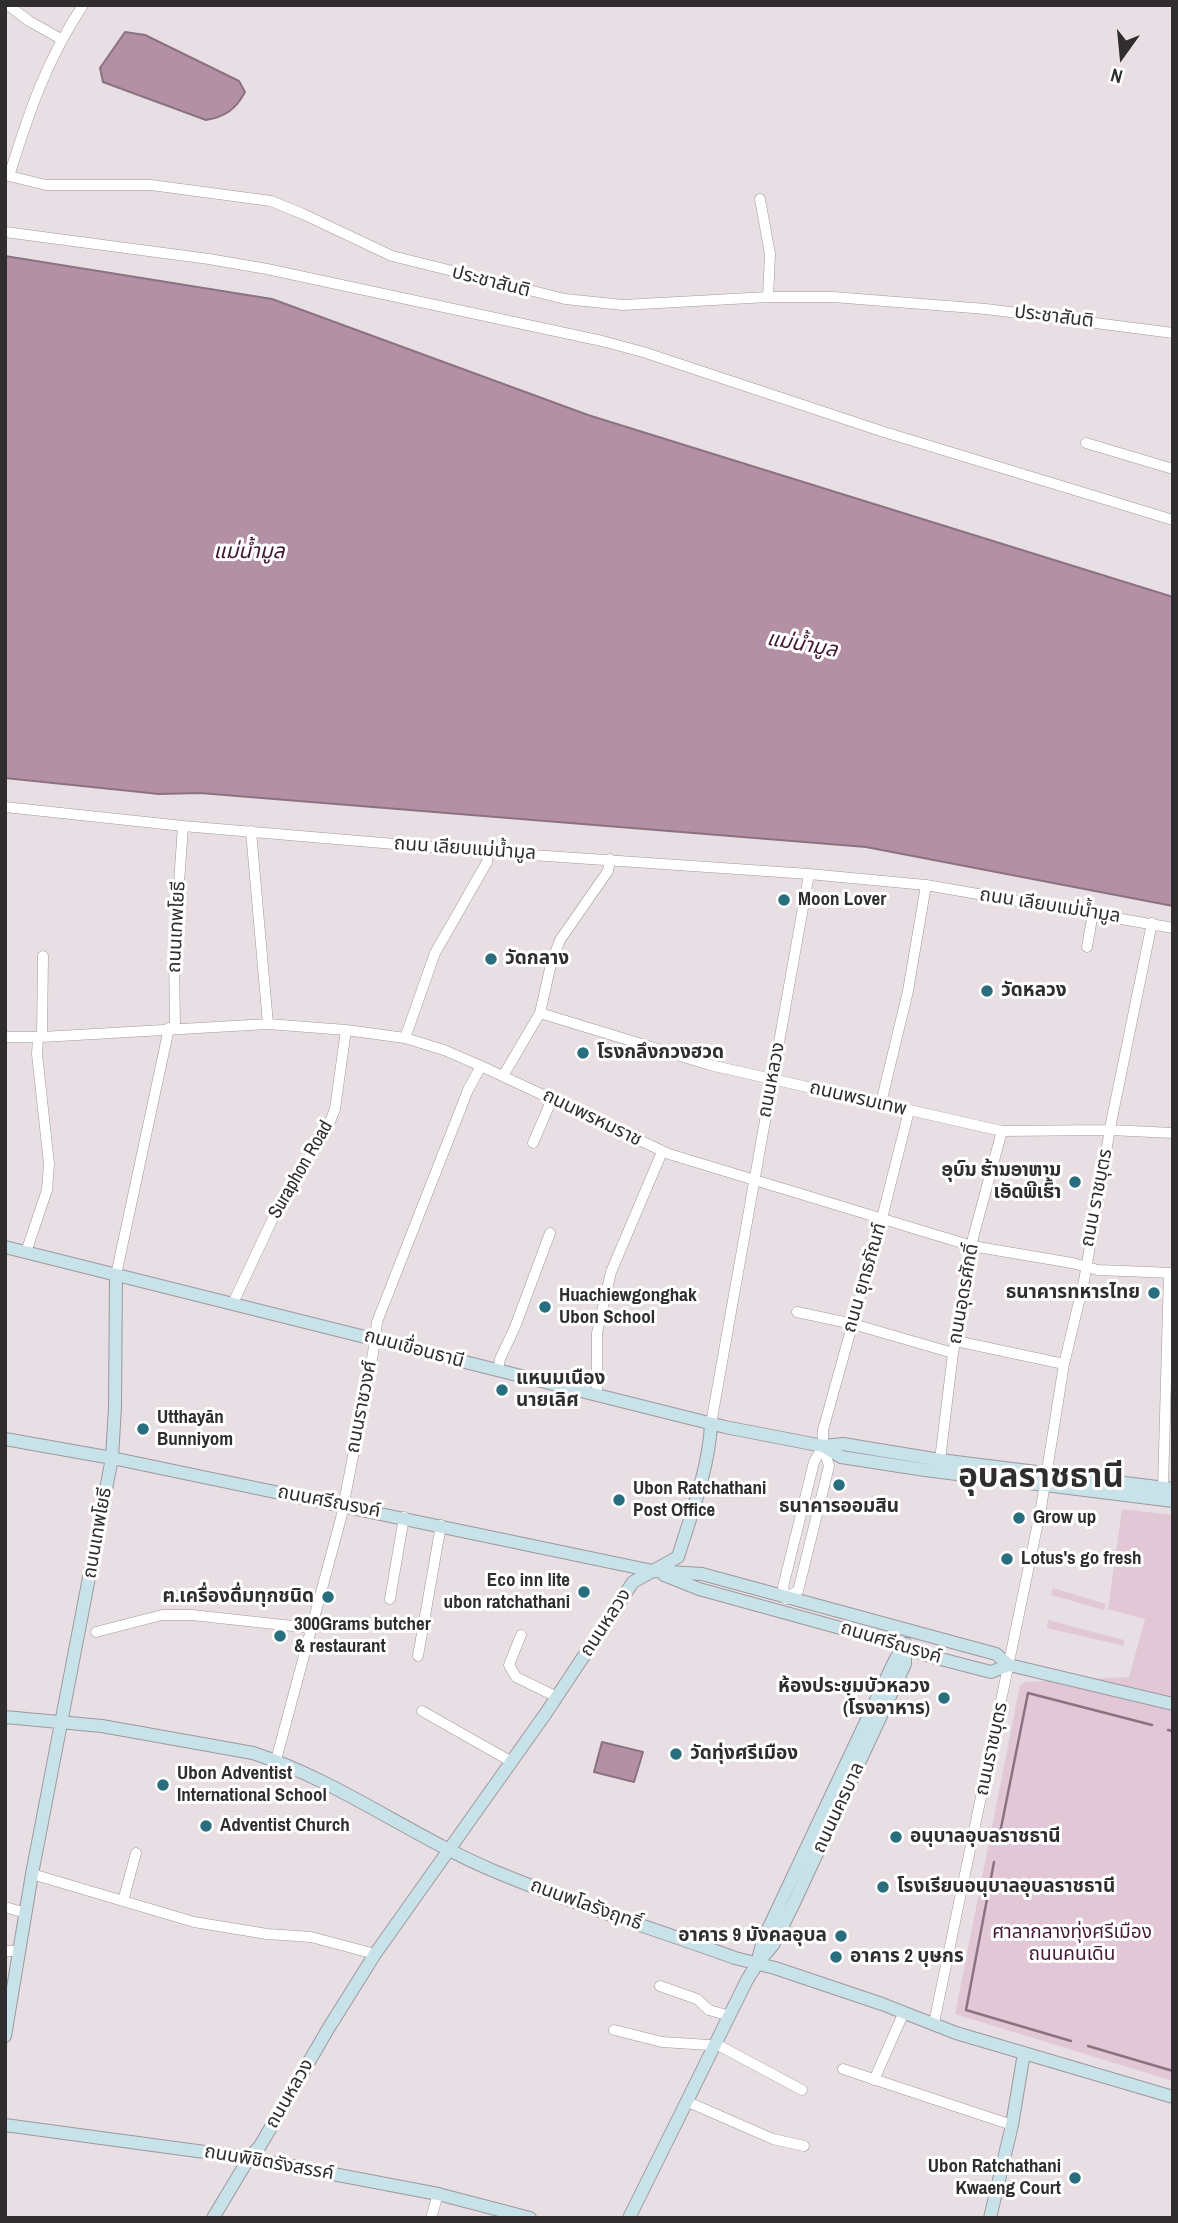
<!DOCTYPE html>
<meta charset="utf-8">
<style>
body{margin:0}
#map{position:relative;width:1178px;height:2223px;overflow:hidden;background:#e7dfe3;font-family:"Archivo Narrow",sans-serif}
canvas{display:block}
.frame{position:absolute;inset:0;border:7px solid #302d2e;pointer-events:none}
.north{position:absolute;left:1087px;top:21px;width:70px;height:70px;-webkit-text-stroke:5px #fff;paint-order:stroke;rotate:195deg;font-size:19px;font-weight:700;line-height:28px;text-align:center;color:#302d2e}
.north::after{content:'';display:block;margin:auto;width:24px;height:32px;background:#302d2e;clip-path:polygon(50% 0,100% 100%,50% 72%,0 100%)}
</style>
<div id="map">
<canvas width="1178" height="2223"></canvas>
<div class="frame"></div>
<div class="north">N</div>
</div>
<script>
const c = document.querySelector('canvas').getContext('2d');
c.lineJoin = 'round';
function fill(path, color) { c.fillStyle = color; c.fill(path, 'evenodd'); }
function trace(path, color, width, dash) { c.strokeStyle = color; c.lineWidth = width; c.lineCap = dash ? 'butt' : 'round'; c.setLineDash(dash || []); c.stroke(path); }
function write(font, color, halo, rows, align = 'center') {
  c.font = font + ' "Archivo Narrow","Noto Sans Lao","Noto Sans Thai",sans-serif'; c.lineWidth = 6; c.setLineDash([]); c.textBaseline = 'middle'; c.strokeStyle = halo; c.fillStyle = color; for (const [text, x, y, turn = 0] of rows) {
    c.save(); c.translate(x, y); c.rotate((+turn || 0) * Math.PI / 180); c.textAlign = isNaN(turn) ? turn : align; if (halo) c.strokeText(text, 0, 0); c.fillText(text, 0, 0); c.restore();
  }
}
fill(new Path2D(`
 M1122,1509L1173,1515V2081L955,2014L1020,1685L1025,1682L1129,1677L1145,1619L1108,1609Z
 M1053,1588L1106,1604L1104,1610L1051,1595Z
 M1048,1620L1124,1640V1646L1047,1628Z`), '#e2c8d6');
const water = new Path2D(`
 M125,32L145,35L239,81L245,92C236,109 225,117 206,120L103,82L100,68Z
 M5,256L272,299L588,415L1173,597V906L866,847L200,793L159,794L5,778Z
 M602,1742L643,1752L634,1782L594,1772Z`);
fill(water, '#b390a4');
trace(water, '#8c7281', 2);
trace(new Path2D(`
 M1168,1730L1173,1731
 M998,1843L1028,1693L1152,1725
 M994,1862L966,2010L1071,2041
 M1088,2046L1173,2071`), '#8c7281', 2.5);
const street = new Path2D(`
 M8,5L29,21L61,39
 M5,175L46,185H151L271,201L303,214L392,256L565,299L623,305L768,297H833L986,309L1173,333
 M9,176C29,112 46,61 83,5
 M760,199L770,254L768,297
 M5,232L209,259L267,269L602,341L643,352L884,432L1173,520
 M1086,443L1173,469
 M5,807L183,826L488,852L809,874L926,885L1173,928
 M251,831L268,1024
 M1087,947L1093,913
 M540,1013L551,964L560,940L608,871L610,859
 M175,1028L174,954L183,826
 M5,1037H42L268,1024L346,1030L405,1038L444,1050L481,1066L669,1154L972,1246L1072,1263L1098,1270L1173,1273
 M42,1037L43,956
 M405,1038L435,953L487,862L488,852
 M503,1076L540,1013L710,1065L1002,1131L1110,1130L1173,1133
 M881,1103L908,991L926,885
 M533,1143L552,1099
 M26,1252L47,1190L49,1164L37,1054L38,1037
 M116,1275L169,1028
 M233,1303L283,1197L326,1132L335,1109L346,1030
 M797,1312L853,1324L953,1353
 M956,1341L1064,1364
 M498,1371L500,1359L515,1327L550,1233
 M597,1394V1333L611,1272L662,1152
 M711,1424L809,874
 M940,1460L953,1353L973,1238L1002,1131
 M1163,1488L1169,1273
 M787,1597L798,1591L829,1466L823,1446V1430L882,1218L909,1111
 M390,1599L404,1517
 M786,1599L783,1587L814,1462L823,1446
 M96,1632L162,1615H192L311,1628
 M521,1635L509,1665L516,1677L557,1697
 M418,1656L441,1525
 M422,1711L512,1762
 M276,1760L341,1518L373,1353L377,1322L468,1090L481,1066
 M32,1874L194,1922L267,1934L311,1937L375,1954
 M123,1901L136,1853
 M5,1907L26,1913
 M5,1951H20
 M660,1986L697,1999L709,2010L730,2016
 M934,2023L1041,1508L1064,1364L1084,1281L1111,1123L1152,923
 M614,2030L662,2042L709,2045L714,2048
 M716,2044L802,2090
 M843,2069L1012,2125
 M874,2080L904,2012
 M688,2102L773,2139L804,2146
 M431,2218L438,2194`);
const secondary = new Path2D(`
 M5,1247L725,1427L823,1446L843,1444L940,1460L1173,1489
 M5,1439L112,1458L653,1571L702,1574L996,1654L1009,1665L1173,1704
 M823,1446L841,1457L925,1470L1173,1501
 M664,1575L699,1589L884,1640L929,1656L991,1672L1009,1665
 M5,1717L102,1726L253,1753C339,1781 411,1836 494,1871C572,1904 655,1929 735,1958L775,1968L882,2004L956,2033L1173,2097
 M758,1960L763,1940L895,1660L906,1644
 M5,2036L32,1874L112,1458L115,1407L116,1275
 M5,2125L249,2158L438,2194L530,2218
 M213,2218L249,2158L260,2146L328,2029L375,1954L546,1713L633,1582L678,1557C691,1515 709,1468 711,1424
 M629,2218L747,1980L757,1964L773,1945L793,1905L905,1664V1647
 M990,2218L1012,2125L1024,2053`);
trace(street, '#9f989c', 11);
trace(secondary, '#9f989c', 14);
trace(street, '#fff', 10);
trace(secondary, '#c7e2e8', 12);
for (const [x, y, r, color] of [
 [784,900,7,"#296e7e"],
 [491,959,7,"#296e7e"],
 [987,991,7,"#296e7e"],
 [583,1053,7,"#296e7e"],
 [1075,1182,7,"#296e7e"],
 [1154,1293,7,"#296e7e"],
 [545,1307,7,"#296e7e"],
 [502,1390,7,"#296e7e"],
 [143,1429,7,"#296e7e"],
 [839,1485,7,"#296e7e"],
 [619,1500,7,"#296e7e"],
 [1019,1518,7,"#296e7e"],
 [1007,1559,7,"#296e7e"],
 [584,1592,7,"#296e7e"],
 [328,1597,7,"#296e7e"],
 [280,1636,7,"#296e7e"],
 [944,1698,7,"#296e7e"],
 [676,1754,7,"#296e7e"],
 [163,1785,7,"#296e7e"],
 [206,1826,7,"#296e7e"],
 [896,1837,7,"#296e7e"],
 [883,1887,7,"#296e7e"],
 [841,1936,7,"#296e7e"],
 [836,1957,7,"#296e7e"],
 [1075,2178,7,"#296e7e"]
]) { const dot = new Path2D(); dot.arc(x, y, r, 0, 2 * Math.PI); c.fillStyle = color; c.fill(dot); trace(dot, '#fff', 2.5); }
write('19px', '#302d2e', '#fff', [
 ["ประชาสันติ",491,282,14],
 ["ประชาสันติ",1054,317,7],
 ["ถนน เลียบแม่น้ำมูล",465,849,4],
 ["ถนน เลียบแม่น้ำมูล",1050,906,9],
 ["ถนนเทพโยธี",177,927,-87],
 ["ถนนหลวง",772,1080,-79],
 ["ถนนพรมเทพ",858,1099,13],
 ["ถนนพรหมราช",592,1118,26],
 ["Suraphon Road",301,1170,-60],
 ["ถนน ราชบุตร",1097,1198,-79],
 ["ถนน ยุทธภัณฑ์",865,1278,-74],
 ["ถนนอุดรศักดิ์",964,1294,-80],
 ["ถนนเขื่อนธานี",414,1349,15],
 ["ถนนราชวงศ์",362,1407,-79],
 ["ถนนศรีณรงค์",329,1502,11],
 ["ถนนเทพโยธี",98,1533,-80],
 ["ถนนหลวง",606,1623,-57],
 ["ถนนศรีณรงค์",891,1643,17],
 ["ถนนราชบุตร",992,1749,-78],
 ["ถนนนครบาล",839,1808,-65],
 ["ถนนพโลรังฤทธิ์",586,1905,20],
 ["ถนนหลวง",290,2094,-60],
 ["ถนนพิชิตรังสรรค์",269,2163,10]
]);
write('bold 19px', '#302d2e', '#fff', [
 ["Moon Lover",798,900],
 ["วัดกลาง",505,959],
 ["วัดหลวง",1001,991],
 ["โรงกลึงกวงฮวด",597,1053],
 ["ອຸບົນ ຮ້ານອາຫານ",1061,1171,"right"],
 ["ເອັດພີເຮົ້າ",1061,1193,"right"],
 ["ธนาคารทหารไทย",1140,1293,"right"],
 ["Huachiewgonghak",559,1296],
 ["Ubon School",559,1318],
 ["แหนมเนือง",516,1379],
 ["นายเลิศ",516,1401],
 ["Utthayān",157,1418],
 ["Bunniyom",157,1440],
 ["Ubon Ratchathani",633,1489],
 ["Post Office",633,1511],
 ["ธนาคารออมสิน",839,1507,"center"],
 ["Grow up",1033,1518],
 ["Lotus's go fresh",1021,1559],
 ["Eco inn lite",570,1581,"right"],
 ["ubon ratchathani",570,1603,"right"],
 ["ฅ.เครื่องดื่มทุกชนิด",314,1597,"right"],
 ["300Grams butcher",294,1625],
 ["& restaurant",294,1647],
 ["ห้องประชุมบัวหลวง",930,1687,"right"],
 ["(โรงอาหาร)",930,1709,"right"],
 ["วัดทุ่งศรีเมือง",690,1754],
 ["Ubon Adventist",177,1774],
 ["International School",177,1796],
 ["Adventist Church",220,1826],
 ["อนุบาลอุบลราชธานี",910,1837],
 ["โรงเรียนอนุบาลอุบลราชธานี",897,1887],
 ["อาคาร 9 มังคลอุบล",827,1936,"right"],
 ["อาคาร 2 บุษกร",850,1957],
 ["Ubon Ratchathani",1061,2167,"right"],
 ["Kwaeng Court",1061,2189,"right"]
], 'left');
write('19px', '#451835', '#fff', [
 ["ศาลากลางทุ่งศรีเมือง",1072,1933],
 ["ถนนคนเดิน",1072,1955]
]);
write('italic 21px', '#421632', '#fff', [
 ["แม่น้ำมูล",249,552],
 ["แม่น้ำมูล",802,645,10]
]);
write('bold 33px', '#302d2e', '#fff', [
 ["อุบลราชธานี",1041,1478]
]);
</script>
